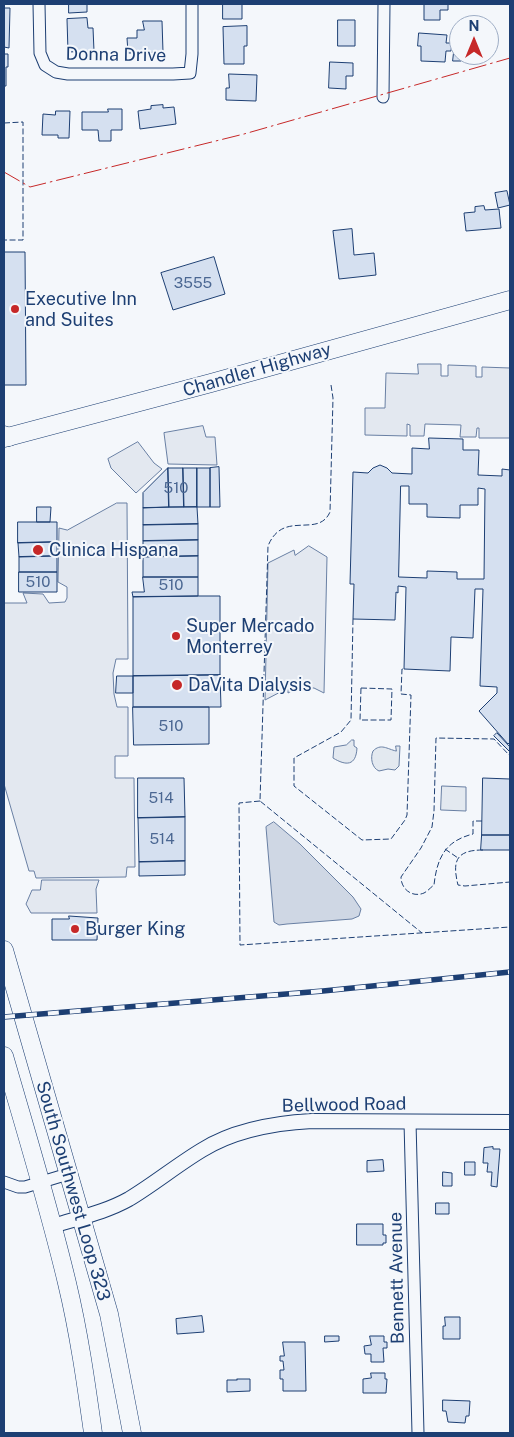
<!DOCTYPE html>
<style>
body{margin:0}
#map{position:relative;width:514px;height:1437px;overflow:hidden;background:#f4f7fb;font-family:"Public Sans",sans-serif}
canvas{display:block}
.frame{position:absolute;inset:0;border:5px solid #1d3f73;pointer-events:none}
.north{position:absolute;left:449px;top:15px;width:50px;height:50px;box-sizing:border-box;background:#f4f7fb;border:1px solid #9eadc5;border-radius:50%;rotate:0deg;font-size:14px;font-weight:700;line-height:20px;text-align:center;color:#1d3f73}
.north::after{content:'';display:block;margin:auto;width:18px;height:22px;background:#c62828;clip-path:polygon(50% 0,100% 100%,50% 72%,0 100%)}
</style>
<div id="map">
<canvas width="514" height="1437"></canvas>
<div class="frame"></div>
<div class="north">N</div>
</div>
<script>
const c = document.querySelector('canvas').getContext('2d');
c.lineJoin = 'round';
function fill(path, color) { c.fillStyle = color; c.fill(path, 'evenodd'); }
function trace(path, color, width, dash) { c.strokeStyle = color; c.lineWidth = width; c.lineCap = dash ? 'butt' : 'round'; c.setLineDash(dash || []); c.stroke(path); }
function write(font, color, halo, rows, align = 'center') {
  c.font = font + ' "Public Sans",sans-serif'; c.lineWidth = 4; c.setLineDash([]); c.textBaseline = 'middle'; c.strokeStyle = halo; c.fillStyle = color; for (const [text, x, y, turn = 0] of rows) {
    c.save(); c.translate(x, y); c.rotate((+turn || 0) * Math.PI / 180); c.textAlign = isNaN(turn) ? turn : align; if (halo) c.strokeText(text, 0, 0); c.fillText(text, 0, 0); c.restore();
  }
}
const green = new Path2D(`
 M352,740H354V746L357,748C356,766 346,766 333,758L334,747L346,745Z
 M396,746H400L399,766L395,770L388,769L379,771C372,768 370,758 373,751C381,743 387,749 396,751Z
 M442,786L466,787V811L441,810Z`);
fill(green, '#e3e9f0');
trace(green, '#687fa3', 1);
const parking = new Path2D(`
 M418,364H441V376H448V365L476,366V377H482V367L510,368V438H479V428H477L476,437H460L461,425L425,424L424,436H410V425L407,424V436L365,435V408H385L386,373L418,374Z
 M203,426L206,437H215L217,465L168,464L164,433Z
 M138,442L154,463L162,469L136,493L111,468L108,459Z
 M117,503H127L128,659H116L113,673L114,694L117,707H128V756H115V778H134L135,867H127L126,877L36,878L34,871H29L4,784V603H27L23,593L43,594L49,603L65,602L67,598V587L58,582L59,528L67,530Z
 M309,546L327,557L324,693L314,688H297L288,693V688L265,700L268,563L294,550L295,555Z
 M42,880H99L96,889L97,913H31L26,904L32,890H40Z`);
fill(parking, '#e3e8f0');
trace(parking, '#687fa3', 1);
const water = new Path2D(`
 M274,822L300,844L353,897L361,909L359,916L352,919L287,924L279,925L274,922L266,827Z`);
fill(water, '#cfd7e4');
trace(water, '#687fa3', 1);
const building = new Path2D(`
 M69,4H87V12L69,13Z
 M223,4H242V19H223Z
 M417,4H448V10H440V20H424V4Z
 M4,8H10L9,48L4,47Z
 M87,18L88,28H93L94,51L68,52L67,19Z
 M338,20H355V46H338Z
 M143,21H162L163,52L128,53L127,38H137V30H144Z
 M247,26V46H244V64H224L223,27Z
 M419,33L447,35L446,43H452L451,51H446L445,62L421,61V46H418Z
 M454,52L462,55L461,61H453Z
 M4,54H8V67H6V86H4Z
 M330,62L353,63V76H346V89L329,88Z
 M229,74L257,75L256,101L226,100V88H229Z
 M163,105V108L174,107L176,124L140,129L138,111L151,109V106Z
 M108,109H122V130H111V141H99L98,130H82V112H108Z
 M56,111H70L69,138H58V135H42L43,114L55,115Z
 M507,191L510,205L498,208L495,193Z
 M484,206L485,210L499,209L501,228L466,231L464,213L475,212V207Z
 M352,229L354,255L374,253L376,275L339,279L333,231Z
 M4,252H25L26,385H4Z
 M214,257L225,294L173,310L161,273Z
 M429,438L463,439V450H479L478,475L502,476V469L510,470V742L508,744L479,711L497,693V687L480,686L483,589H475L473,638L451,637L450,671L404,669L406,587L398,586V593L396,592L395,620L353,619L354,584H350L353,472L368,473L373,468L380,465L387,468L392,473L412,474V448L429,449ZM401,486H409V504H427V517L460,518V505H478V488L485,489L484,579H457V572L427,571V578L399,577Z
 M219,467L220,507H210V468Z
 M168,468L169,507L143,508V493Z
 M168,468H183L184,507H169Z
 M183,468H197V507H184Z
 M197,468H210V507H197Z
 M37,507H51L50,522H37Z
 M197,507L198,524L143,525V508Z
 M18,522H57V542L18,543Z
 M198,524V540L143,541V525Z
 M198,540V556L143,557V541Z
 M57,542V556L19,557L18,543Z
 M57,556V572H19V557Z
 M198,556V577H143V557Z
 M19,572H57V592H19Z
 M143,577H198V596L133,597L132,592H144Z
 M198,596H220V675L133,676V597Z
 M220,675L221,707H133V676Z
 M117,676H133V693H116Z
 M133,707H209V744L134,745Z
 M497,733L510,747V752L494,736Z
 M138,778H184L185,817L138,818Z
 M483,778L510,779V835H482Z
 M185,817V861L139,862L138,818Z
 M482,835H510V850H481Z
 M185,861V875L139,876V862Z
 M69,916L98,918L97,940H52V919H69Z
 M493,1147V1149H500L497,1187L491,1186L492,1172H487L488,1163H483L484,1148Z
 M383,1160L384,1171L367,1172V1161Z
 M465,1162H475V1175H465Z
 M443,1172L452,1173V1186H443Z
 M436,1203H449V1214H436Z
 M357,1224H383V1235H386V1243H383V1245H357Z
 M202,1316L204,1332L177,1334L176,1319Z
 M445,1317H460V1339H443V1326H445Z
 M325,1336H339V1341L325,1342Z
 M370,1336H384V1342H387V1348H383L384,1362H371V1354H365L364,1346L371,1345Z
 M283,1342H305L306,1391H283V1379H280V1370H284L283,1361H280V1356H284Z
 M371,1373H385V1379H387L386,1393H363V1379L371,1378Z
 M237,1379H250V1391L227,1392V1380H237Z
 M443,1400L470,1401L469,1416H466L465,1423L448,1422L446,1411H443Z`);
fill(building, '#d5e0f0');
trace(building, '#1d3f73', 1);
const minor = new Path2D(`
 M39,4L40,53L45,65L56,72L68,74H173L190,73L192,54V4
 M383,97L384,4
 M410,1122L418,1433
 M4,1182L18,1187H25L68,1174`);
const tertiary = new Path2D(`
 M53,1226C78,1218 106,1212 129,1199C154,1184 177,1165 202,1150C234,1130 275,1123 312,1121L510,1122`);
const primary = new Path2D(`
 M4,438L211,383L510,300`);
const trunk = new Path2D(`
 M4,435L9,437
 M4,950L109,1314L132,1433
 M4,1056C26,1132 49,1207 67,1283C79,1333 86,1383 93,1433`);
trace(minor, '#1d3f73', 13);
trace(tertiary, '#1d3f73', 16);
trace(primary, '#1d3f73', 19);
trace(trunk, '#1d3f73', 19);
trace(minor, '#f4f7fb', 11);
trace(tertiary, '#f4f7fb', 14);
trace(primary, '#f4f7fb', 18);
trace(trunk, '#f4f7fb', 18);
const rail = new Path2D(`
 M4,1017L323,991L510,972`);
trace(rail, '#1d3f73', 5.5);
trace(rail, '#f4f7fb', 4, [11]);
trace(new Path2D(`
 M4,123L23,122V240H4
 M331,385L333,398L330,512C318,539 283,509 268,546L260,801L422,933
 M353,619L351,720L341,732L294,758V786L362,840L391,839L405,820L407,815L411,695L401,694L402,669H404
 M361,688L392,689L391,720H360Z
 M260,801L239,803L240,945L510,927
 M482,821H473V834C445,841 437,858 434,885C431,887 428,891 424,893C412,898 401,889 401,877L421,848L432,827L434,811L436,738L494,739L510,756
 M445,849L458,858
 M483,850C456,850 452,861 458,885L465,886L510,882`), '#1d3f73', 1, [6, 2.5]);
trace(new Path2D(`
 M4,172L30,187L244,134L510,58`), '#c62828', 1, [18, 4, 2.5, 4]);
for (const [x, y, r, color] of [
 [15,309,5,"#c62828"],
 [38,550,6,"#c62828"],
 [176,636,5,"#c62828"],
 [177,685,6,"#c62828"],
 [75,929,5,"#c62828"]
]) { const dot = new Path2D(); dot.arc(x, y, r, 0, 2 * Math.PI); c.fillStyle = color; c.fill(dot); trace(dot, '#f4f7fb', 2); }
write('15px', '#4b6792', null, [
 ["3555",193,283],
 ["510",176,488],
 ["510",38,582],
 ["510",171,585],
 ["510",171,726],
 ["514",161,798],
 ["514",162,839]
]);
write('18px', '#1d3f73', '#f4f7fb', [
 ["Donna Drive",116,55,1],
 ["Chandler Highway",257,370,-16],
 ["Bellwood Road",344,1105,-1],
 ["South Southwest Loop 323",73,1191,74],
 ["Bennett Avenue",397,1278,-91]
]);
write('18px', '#1d3f73', '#f4f7fb', [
 ["Executive Inn",25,299],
 ["and Suites",25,320],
 ["Clinica Hispana",49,550],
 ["Super Mercado",186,626],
 ["Monterrey",186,647],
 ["DaVita Dialysis",188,685],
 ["Burger King",85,929]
], 'left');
</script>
